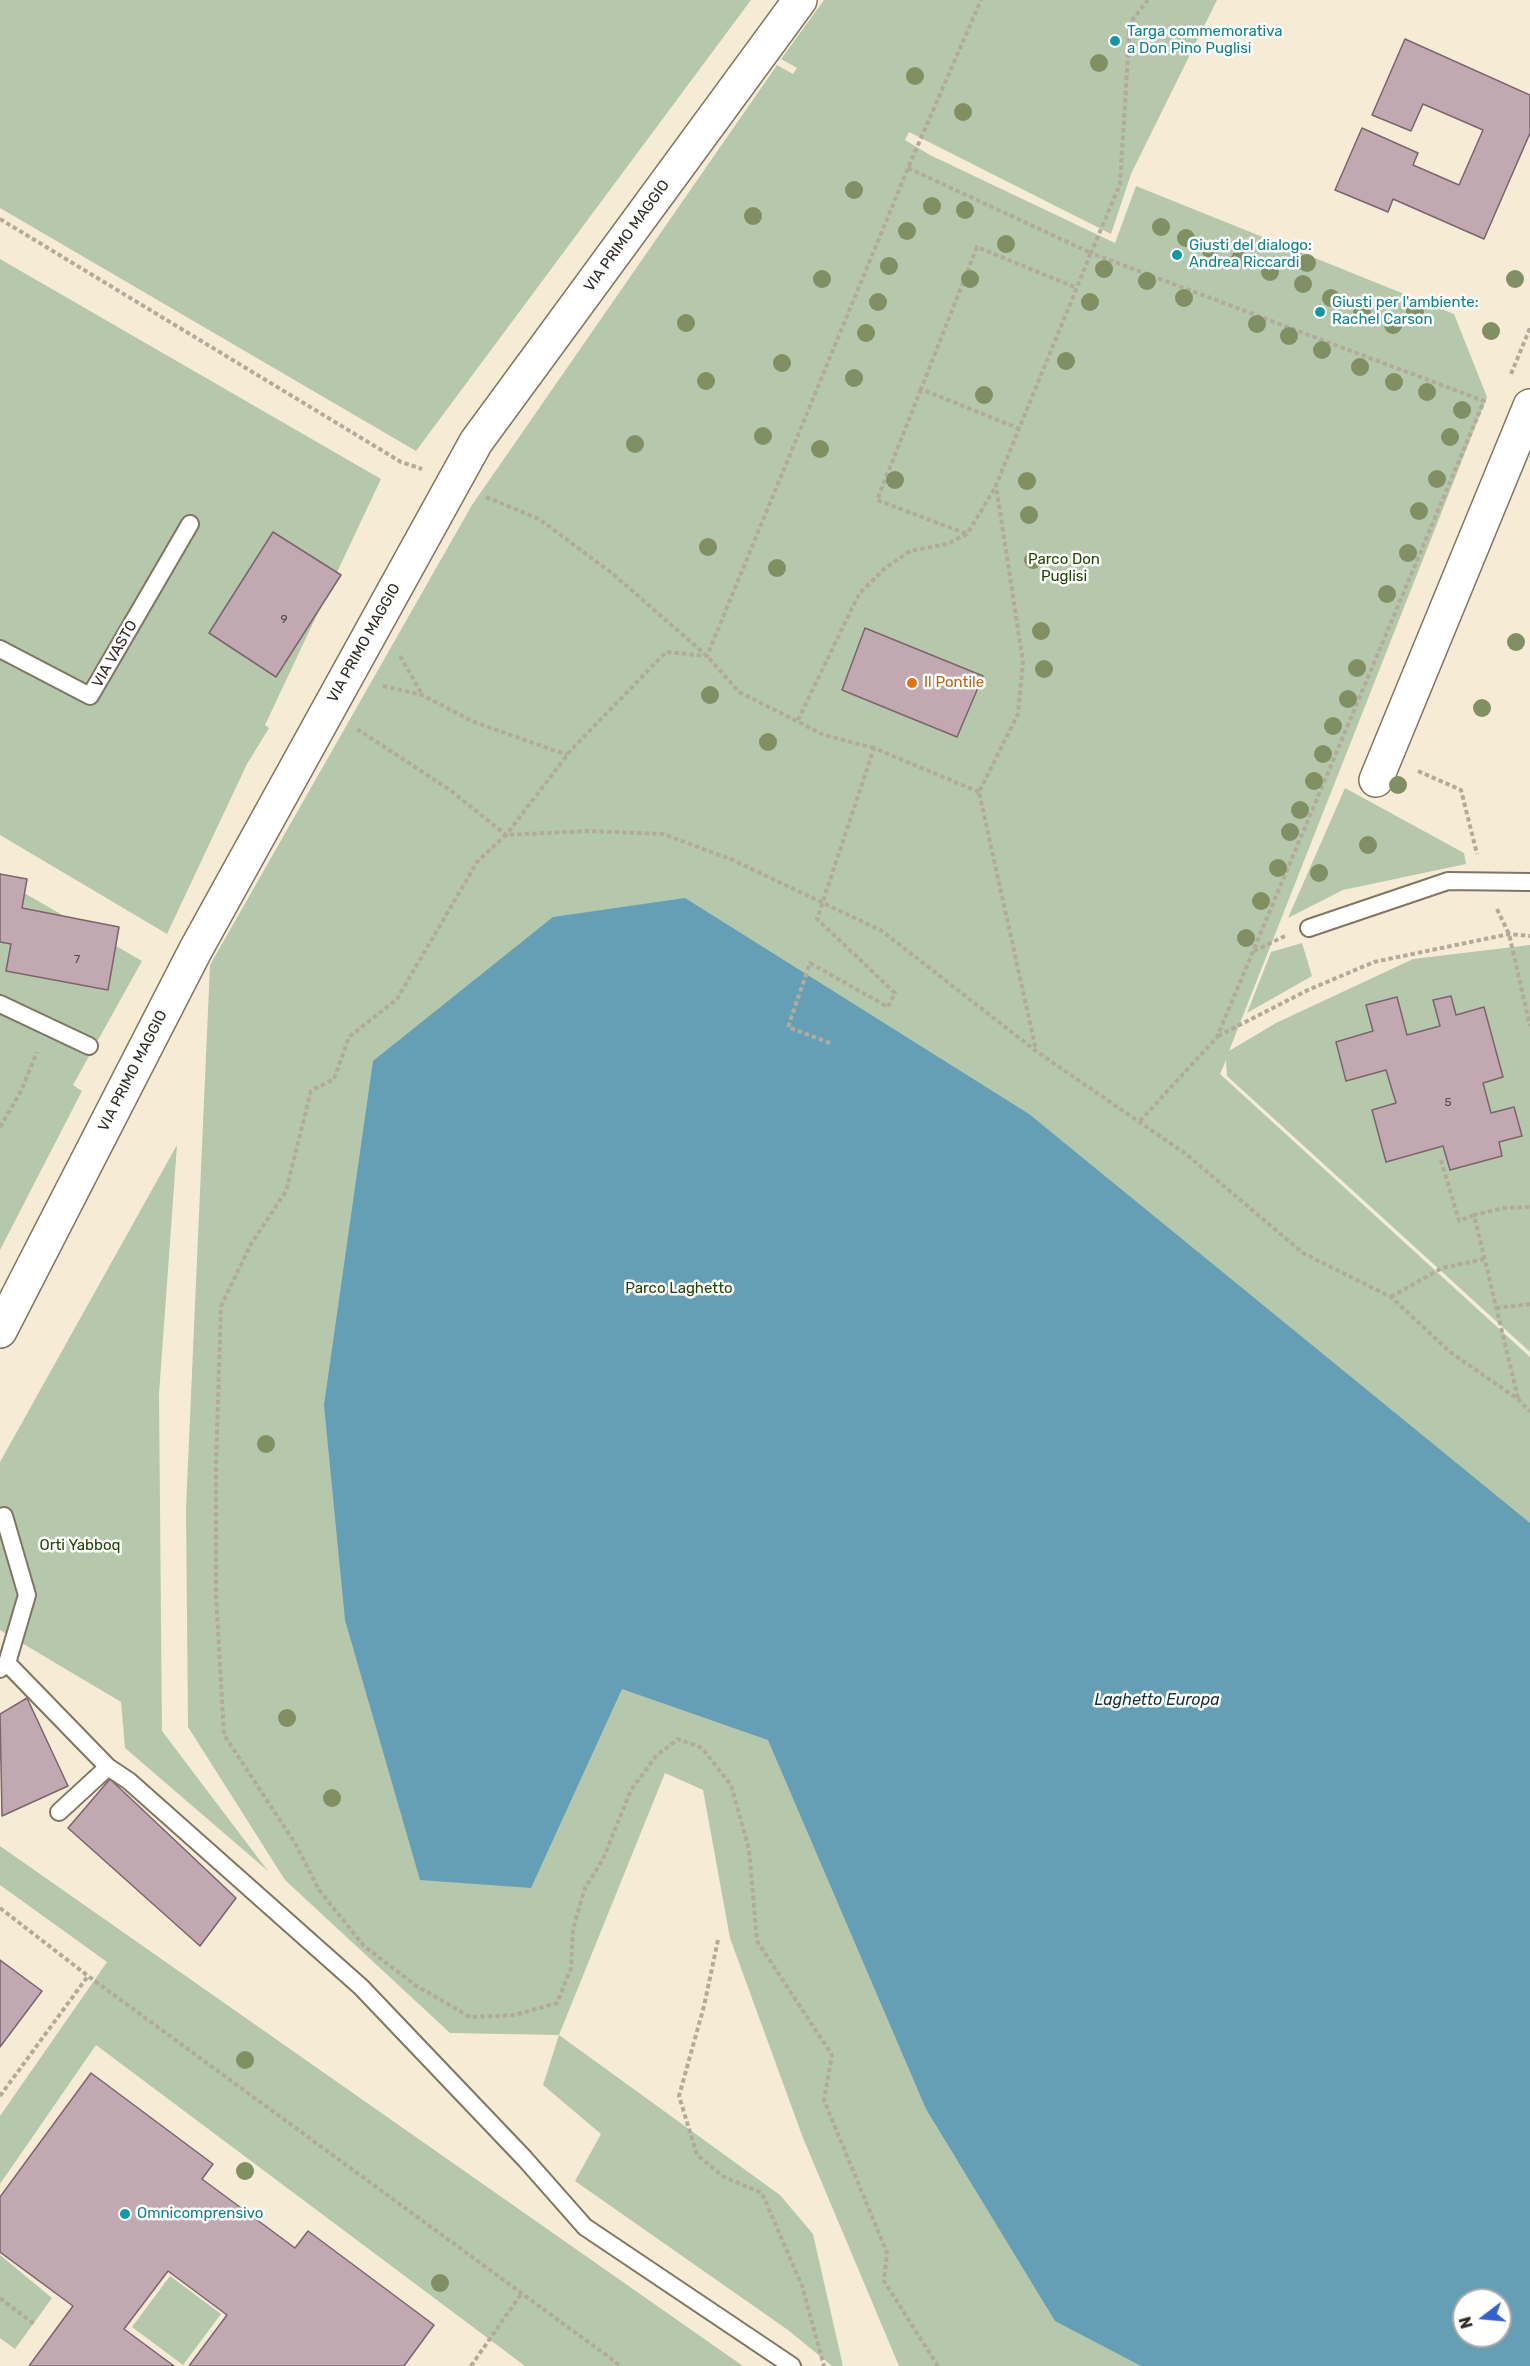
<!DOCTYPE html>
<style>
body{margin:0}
#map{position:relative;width:1530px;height:2366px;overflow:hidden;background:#f6ecd6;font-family:Rubik,sans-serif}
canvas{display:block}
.north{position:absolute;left:1452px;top:2288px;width:60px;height:60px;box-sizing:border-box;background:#fff;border:2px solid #acaaa7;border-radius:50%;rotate:254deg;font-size:16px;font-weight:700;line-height:24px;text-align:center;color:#2f2b23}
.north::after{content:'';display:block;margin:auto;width:21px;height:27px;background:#3361d0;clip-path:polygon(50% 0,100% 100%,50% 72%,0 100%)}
</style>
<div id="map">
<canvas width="1530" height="2366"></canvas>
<div class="north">N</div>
</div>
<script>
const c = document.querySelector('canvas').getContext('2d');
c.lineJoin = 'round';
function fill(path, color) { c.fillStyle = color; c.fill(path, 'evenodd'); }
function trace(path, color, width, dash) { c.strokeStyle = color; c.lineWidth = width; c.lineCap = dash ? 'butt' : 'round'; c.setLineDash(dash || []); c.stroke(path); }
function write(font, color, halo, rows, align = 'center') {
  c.font = font + ' Rubik,sans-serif'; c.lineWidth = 5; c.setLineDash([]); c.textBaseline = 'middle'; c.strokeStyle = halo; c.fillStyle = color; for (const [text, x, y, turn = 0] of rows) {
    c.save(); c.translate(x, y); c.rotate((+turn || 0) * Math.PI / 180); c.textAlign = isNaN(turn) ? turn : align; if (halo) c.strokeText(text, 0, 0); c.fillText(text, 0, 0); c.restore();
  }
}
fill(new Path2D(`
 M0,0H751L416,451L0,208Z
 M824,0H1217L1131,174L1111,234L909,132L905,140L930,155L1115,243L1136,186L1454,314L1487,397L1229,1051L1276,1023L1413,959L1530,945V1352L1227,1076L1226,1060L1220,1074L1530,1357V2366H899L803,2138L730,1938L703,1790L665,1773L559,2035L780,2195L813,2234L843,2366H832L788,2330L575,2181L601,2134L543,2085L559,2035L450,2033L285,1880L188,1727L186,1508L210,965L472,505L777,65L793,74L797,68L781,59ZM1464,2300H1500V2336H1464Z
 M0,259L381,479L265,725L269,728L247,764L167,934L0,835Z
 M1345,788L1464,853L1466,864L1343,890L1288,918Z
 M0,879L142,961L73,1085L82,1091L0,1250Z
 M1302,943L1312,976L1247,1013L1271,952Z
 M177,1145L159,1394L162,1731L268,1871L125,1748L121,1702L0,1630V1462Z
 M0,1846L743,2366H525L96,2045L0,2184V2116L107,1962L0,1885Z
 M0,2255L52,2298L15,2349L0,2338Z
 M170,2276L221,2314L183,2365L132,2327Z`), '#b5c8ab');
fill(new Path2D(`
 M685,898L1029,1114L1530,1523V2366H1141L1055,2321L926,2109L768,1740L622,1689L531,1888L420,1880L345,1620L324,1405L373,1061L553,917ZM1464,2300H1500V2336H1464Z`), '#659fb6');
const building = new Path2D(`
 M1405,39L1530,95V133L1484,239L1393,199L1388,212L1335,190L1362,128L1418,153L1413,165L1459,185L1483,130L1423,104L1411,131L1372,115Z
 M273,532L341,575L276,677L209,633Z
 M865,628L983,676L957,737L842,690Z
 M0,874L27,879L22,908L119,927L108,990L6,971L11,944L0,942Z
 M1451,996L1456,1015L1484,1007L1503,1077L1483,1083L1491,1113L1514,1107L1522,1136L1499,1142L1502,1156L1450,1170L1443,1146L1386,1162L1372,1110L1396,1103L1386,1070L1346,1081L1336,1042L1373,1031L1366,1005L1397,997L1407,1035L1440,1026L1433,1000Z
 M27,1698L68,1786L2,1816L0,1714Z
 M110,1779L236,1898L200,1946L68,1828Z
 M0,1960L42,1991L0,2047Z
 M91,2073L213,2164L202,2179L295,2248L308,2231L434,2325L404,2366H189L227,2315L168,2271L124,2329L174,2366H29L73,2306L0,2252V2197Z`);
fill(building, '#c2a9b1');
trace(building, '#7b646c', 1.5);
const service = new Path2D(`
 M0,649L90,696L190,524
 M1309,928L1448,881L1530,882
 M0,1004L89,1046
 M4,1516L27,1595L7,1663
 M0,1669L7,1663L108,1767
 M59,1812L108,1767L129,1781L361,1987L525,2159L585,2227L792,2366`);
const minor = new Path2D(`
 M1376,780L1530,406
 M0,1331L195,951L476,442L800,0`);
trace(service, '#7f7662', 20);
trace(minor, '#7f7662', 36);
trace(new Path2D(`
 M908,168L1091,253L996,485L1023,662L1018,714L979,792L1036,1050
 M0,219L401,462L422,469
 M1511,374L1530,328
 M921,389L877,500L967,534
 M1020,429L921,389L977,247L1077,288
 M486,497L539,519L613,574L707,656L739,692L824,735L874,748
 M400,656L422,694
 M383,686L422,695L474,722L567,755
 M798,720L859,594L884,569L910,551L947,544L967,534L996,486
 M357,729L450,790L506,835L571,750L666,652L707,656L908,168L981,0
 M1418,771L1461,790L1477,854
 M1497,909L1509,934L1530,1026
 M1254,951L1285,936
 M1218,1036L1308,990L1374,962L1509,934L1530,936
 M830,1043L788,1027L810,963L888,1007L895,993L817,919L874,748L979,792
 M1140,1121L1217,1037L1484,401L1091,253L1120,184L1130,23L1148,0
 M0,1127L20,1093L37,1052
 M1441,1160L1459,1221L1474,1215
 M1391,1297L1442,1268L1484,1259
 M1496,1308L1530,1304
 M1518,1398L1474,1215L1504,1208L1530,1207
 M0,1908L88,1976L621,2366
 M718,1940L704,2006L679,2096L697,2155L724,2177L762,2193L802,2286L824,2366
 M0,2096L88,1976
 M0,2298L34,2324
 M471,2366L521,2294
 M938,2366L884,2281L887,2253L824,2100L832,2055L757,1941L749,1849L731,1785L702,1748L678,1739L656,1756L631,1790L603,1859L585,1888L573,1929L571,1968L557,2003L515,2015L470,2017L415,1985L364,1946L319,1890L295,1843L224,1735L216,1596V1465L221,1306L251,1244L286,1191L311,1091L334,1079L349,1037L397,999L477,862L506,835L587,831L663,834L733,860L882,931L1036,1051L1186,1154L1303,1253L1391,1297L1450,1352L1518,1399L1530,1412`), '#b3ab9a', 4, [4.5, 3]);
trace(service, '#fff', 16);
trace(minor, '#fff', 33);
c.fillStyle = '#809062';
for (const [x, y] of [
 [1099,63],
 [915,76],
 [963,112],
 [854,190],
 [932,206],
 [965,210],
 [753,216],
 [1161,227],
 [907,231],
 [1186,238],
 [1006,244],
 [1210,249],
 [1240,259],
 [1307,263],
 [889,266],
 [1104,269],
 [1270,272],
 [822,279],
 [970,279],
 [1515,279],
 [1147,281],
 [1303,284],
 [1184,298],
 [1331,298],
 [878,302],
 [1090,302],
 [1415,312],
 [1362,313],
 [686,323],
 [1257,324],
 [1393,325],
 [1491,331],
 [866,333],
 [1289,336],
 [1322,350],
 [1066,361],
 [782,363],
 [1360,367],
 [854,378],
 [706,381],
 [1394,382],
 [1427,392],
 [984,395],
 [1462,410],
 [763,436],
 [1450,437],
 [635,444],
 [820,449],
 [1437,479],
 [895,480],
 [1027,481],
 [1419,511],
 [1029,515],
 [708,547],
 [1408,553],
 [1033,560],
 [777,568],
 [1387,594],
 [1041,631],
 [1516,642],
 [1357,668],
 [1044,669],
 [710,695],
 [1348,699],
 [1482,708],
 [1333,726],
 [768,742],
 [1323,754],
 [1314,781],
 [1398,785],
 [1300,810],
 [1290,832],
 [1368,845],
 [1278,868],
 [1319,873],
 [1261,901],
 [1246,938],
 [266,1444],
 [287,1718],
 [332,1798],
 [245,2060],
 [245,2171],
 [440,2283]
]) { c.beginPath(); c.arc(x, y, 9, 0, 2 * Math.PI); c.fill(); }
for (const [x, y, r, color] of [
 [1115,41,6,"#0f9aa8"],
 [1177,255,6,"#0f9aa8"],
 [1320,312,6,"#0f9aa8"],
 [912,683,6,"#e8710a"],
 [125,2214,6,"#0f9aa8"]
]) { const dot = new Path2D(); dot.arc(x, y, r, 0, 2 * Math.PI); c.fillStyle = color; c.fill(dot); trace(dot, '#fff', 2); }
write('12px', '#544a46', null, [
 ["9",284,620],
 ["7",77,960],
 ["5",1448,1103]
]);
write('15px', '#0d838f', '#fff', [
 ["Targa commemorativa",1127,32],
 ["a Don Pino Puglisi",1127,49],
 ["Giusti del dialogo:",1189,246],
 ["Andrea Riccardi",1189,263],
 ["Giusti per l'ambiente:",1332,303],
 ["Rachel Carson",1332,320],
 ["Omnicomprensivo",137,2214]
], 'left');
write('15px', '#2f2b23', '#fff', [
 ["VIA PRIMO MAGGIO",627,236,-54],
 ["VIA PRIMO MAGGIO",364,643,-61],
 ["VIA VASTO",115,654,-60],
 ["VIA PRIMO MAGGIO",133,1071,-63]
]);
write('15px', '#204503', '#fff', [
 ["Parco Don",1064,560],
 ["Puglisi",1064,577],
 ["Parco Laghetto",679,1289],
 ["Orti Yabboq",80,1546]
]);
write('15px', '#c56008', '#fff', [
 ["Il Pontile",924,683]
], 'left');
write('italic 16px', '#14323c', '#fff', [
 ["Laghetto Europa",1157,1700]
]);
</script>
